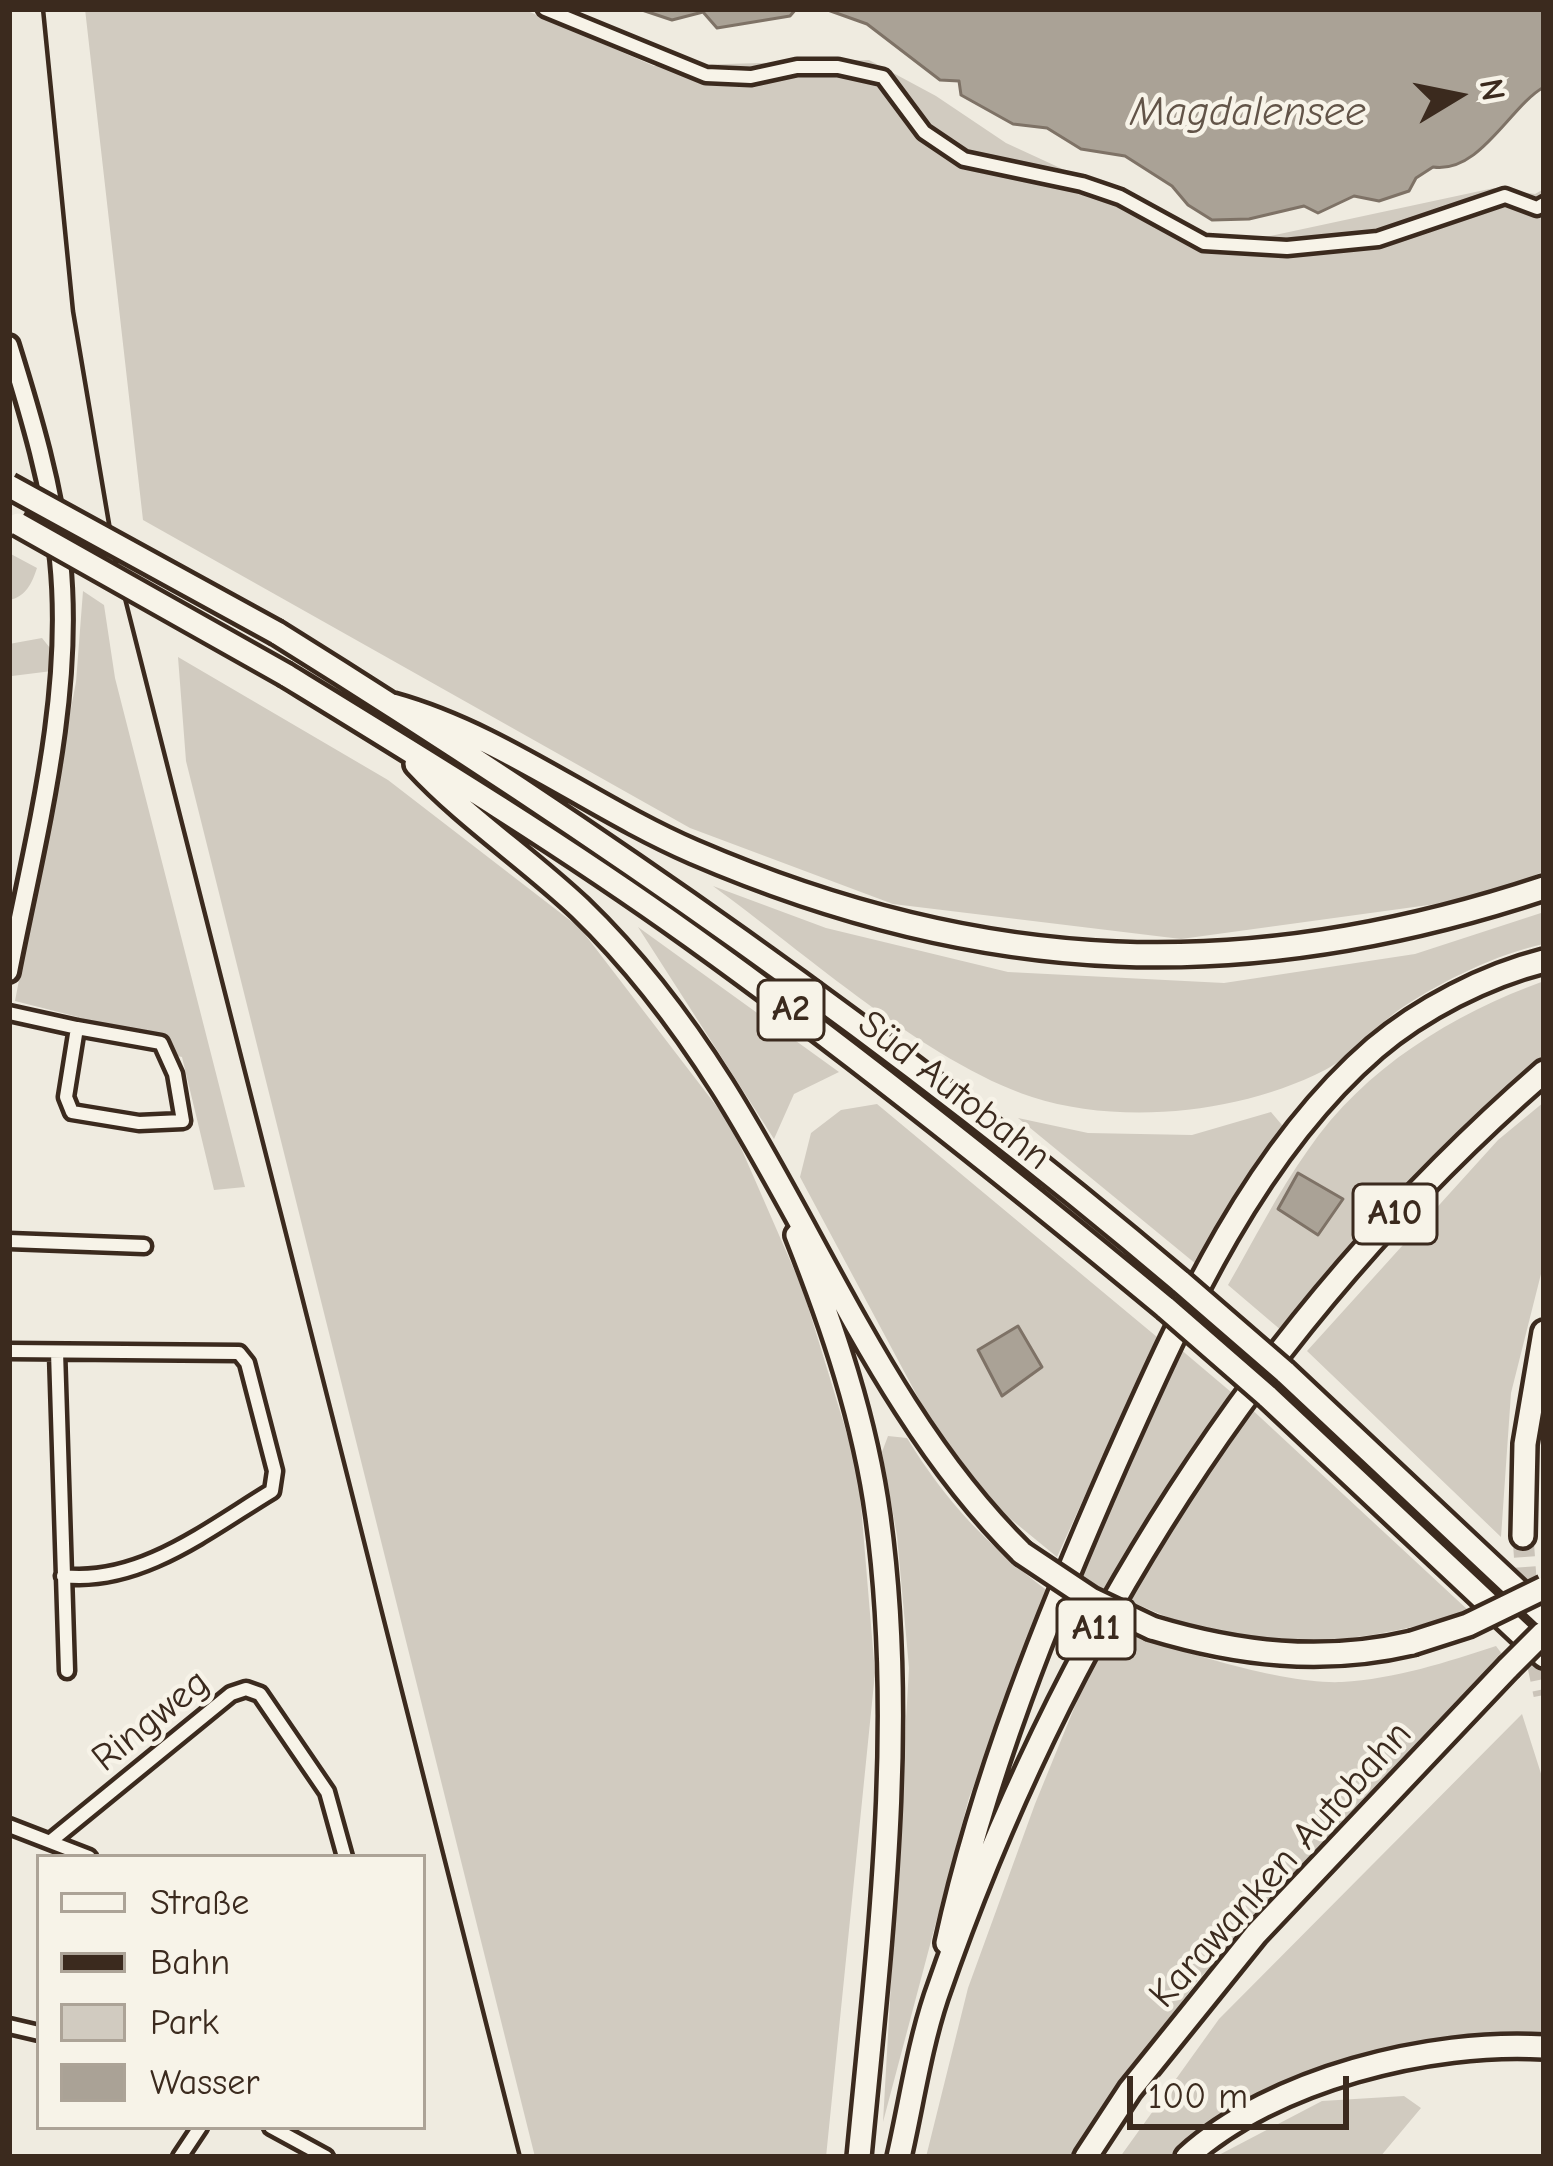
<!DOCTYPE html>
<meta charset="utf-8">
<style>
body{margin:0}
#map{position:relative;width:1553px;height:2166px;overflow:hidden;background:#efebe0;font-family:"Comic Neue",sans-serif}
canvas{display:block}
.frame{position:absolute;inset:0;border:12px solid #3b2a1e;pointer-events:none}
.legend{position:absolute;left:36px;top:1854px;width:390px;height:276px;box-sizing:border-box;background:#f7f3e8;border:3px solid #aca397;margin:0;padding:15px 21px;list-style:none;font-size:36px;color:#3b2a1e}
.legend li{display:flex;align-items:center;gap:24px;height:60px}
.legend b{width:60px;border:3px solid #aca397}
.north{position:absolute;left:1397px;top:36px;width:120px;height:120px;-webkit-text-stroke:9px #f7f3e8;paint-order:stroke;rotate:80deg;font-size:33px;font-weight:700;line-height:48px;text-align:center;color:#3b2a1e}
.north::after{content:'';display:block;margin:auto;width:42px;height:54px;background:#3b2a1e;clip-path:polygon(50% 0,100% 100%,50% 72%,0 100%)}
.scale{position:absolute;left:1127px;top:2076px;width:222px;height:54px;box-sizing:border-box;border:6px solid #3b2a1e;border-top:0;padding-left:15px;font-size:36px;line-height:42px;white-space:nowrap;color:#3b2a1e;-webkit-text-stroke:9px #f7f3e8;paint-order:stroke}
</style>
<div id="map">
<canvas width="1553" height="2166"></canvas>
<div class="frame"></div>
<ul class="legend">
<li><b style="height:15px;background:#f7f3e8"></b>Straße</li>
<li><b style="height:15px;background:#3b2a1e"></b>Bahn</li>
<li><b style="height:33px;background:#d1cbc0"></b>Park</li>
<li><b style="height:33px;background:#aaa296"></b>Wasser</li>
</ul>
<div class="north">N</div>
<div class="scale">100 m</div>
</div>
<script>
const c = document.querySelector('canvas').getContext('2d');
c.lineJoin = 'round';
function fill(path, color) { c.fillStyle = color; c.fill(path, 'evenodd'); }
function trace(path, color, width, dash) { c.strokeStyle = color; c.lineWidth = width; c.lineCap = dash ? 'butt' : 'round'; c.setLineDash(dash || []); c.stroke(path); }
function write(font, color, halo, rows, align = 'center') {
  c.font = font + ' "Comic Neue",sans-serif'; c.lineWidth = 9; c.setLineDash([]); c.textBaseline = 'middle'; c.strokeStyle = halo; c.fillStyle = color; for (const [text, x, y, turn = 0] of rows) {
    c.save(); c.translate(x, y); c.rotate((+turn || 0) * Math.PI / 180); c.textAlign = isNaN(turn) ? turn : align; if (halo) c.strokeText(text, 0, 0); c.fillText(text, 0, 0); c.restore();
  }
}
fill(new Path2D(`
 M85,9H523L654,66L869,60L936,96L1006,143L1212,238H1261L1494,188L1535,194L1544,189V871L1487,897L1181,939L893,904L690,828L143,520Z
 M9,553L37,568C32,583 26,597 9,600Z
 M83,591L104,605L115,678L245,1187L214,1190L182,1057L82,1034L78,1017L15,1001L76,682Z
 M42,638L54,653L52,671L12,676L9,644Z
 M178,657L388,780L580,928L731,1125L803,1290L858,1470L875,1673L826,2157H535L186,761Z
 M713,886L826,928L1008,972L1224,983L1415,954L1544,912V944C1497,954 1444,980 1403,1007C1376,1025 1354,1055 1325,1070C1241,1113 1122,1126 1032,1097C926,1062 805,953 713,886Z
 M638,927L839,1072L794,1094L774,1139Z
 M1544,981V1059L1457,1134L1282,1331L1228,1285C1254,1240 1278,1192 1308,1150C1364,1068 1453,1014 1544,981ZM1298,1174L1330,1195L1278,1209Z
 M1544,1102V1262L1511,1393L1501,1537L1307,1351L1498,1140Z
 M877,1104L1157,1337L1057,1557L996,1507L929,1418L800,1177L811,1133L841,1110Z
 M1271,1112L1287,1131L1196,1264L1018,1118L1088,1133L1192,1135Z
 M1179,1348L1231,1392L1103,1590L1079,1576L1124,1462Z
 M1247,1405L1469,1611C1386,1638 1298,1651 1211,1632C1182,1625 1152,1610 1124,1599Z
 M888,1436L907,1438C946,1502 989,1547 1049,1592L969,1798L883,2122L909,1668L897,1536L882,1452Z
 M1108,1625C1165,1647 1282,1685 1342,1682C1395,1679 1447,1662 1496,1646L1502,1654L1197,1981L1070,2157H926L968,1988L1035,1804Z
 M1522,1714L1544,1783V2037L1503,2034L1358,2055L1237,2108L1172,2157H1120L1219,2019Z
 M1404,2096L1421,2108L1380,2157H1215L1322,2101Z`), '#d1cbc0');
const water = new Path2D(`
 M639,9H796L790,16L717,28L703,12L672,20Z
 M825,9H1544V87C1510,106 1480,174 1433,167L1416,178L1409,191L1379,201L1354,196L1318,213L1304,206L1249,219L1212,220L1188,205L1172,186L1125,156L1081,149L1047,128L1013,124L961,95L959,81L940,80L867,24Z
 M1298,1173L1343,1199L1318,1235L1278,1209Z
 M1018,1326L1042,1367L1002,1396L978,1350Z`);
fill(water, '#aaa296');
trace(water, '#7e7266', 3);
trace(new Path2D(`
 M1523,1536L1529,1622L1544,1695`), '#cbc4b9', 21, [21, 10]);
const street = new Path2D(`
 M545,9L706,75L751,77L797,67H838L883,77L924,132L964,159L1082,184L1120,197L1204,243L1287,248L1378,239L1505,196L1537,208L1544,204
 M9,1013L77,1028L66,1097L72,1112L139,1123L183,1121L175,1074L161,1043L77,1028
 M9,1241L144,1246
 M9,1351L239,1353L247,1363L275,1471L272,1491C209,1529 140,1585 63,1576
 M57,1352L67,1671
 M9,1826L89,1857
 M51,1841L231,1694L246,1689L260,1694L327,1792L345,1857
 M9,2026L39,2033
 M271,2127L326,2157
 M180,2157L200,2127`);
const secondary = new Path2D(`
 M9,345C31,416 52,486 60,560C74,697 35,839 9,972`);
const highway = new Path2D(`
 M277,633C593,830 896,1040 1181,1282
 M286,675C423,759 561,843 692,937C855,1054 1012,1180 1166,1308
 M393,705C501,735 592,808 694,852C984,977 1246,987 1544,888
 M416,764C465,817 527,858 580,908C634,960 682,1023 722,1086C820,1241 890,1424 1022,1553
 M797,1235C833,1326 865,1420 878,1517C907,1727 879,1947 859,2157
 M1285,1372L1544,1615
 M1267,1396L1544,1656
 M1523,1536L1525,1444L1544,1332
 M1152,1628C1238,1654 1323,1664 1412,1643
 M947,1943C983,1778 1048,1616 1116,1462C1181,1317 1252,1154 1375,1048C1421,1009 1485,976 1544,961
 M899,2157C911,2105 919,2048 936,1997C1059,1640 1258,1321 1544,1072
 M1086,2157L1130,2090L1256,1934L1508,1668
 M1187,2157C1273,2079 1431,2040 1544,2047`);
trace(street, '#3b2a1e', 21);
trace(secondary, '#3b2a1e', 26);
trace(highway, '#3b2a1e', 30);
trace(street, '#f7f3e8', 12);
trace(secondary, '#f7f3e8', 16);
trace(highway, '#f7f3e8', 21);
trace(new Path2D(`
 M43,9L73,311L115,559L520,2157`), '#3b2a1e', 4.5);
const highwayBridge = new Path2D(`
 M9,486L277,633
 M18,524L286,675
 M1181,1282L1285,1372
 M1166,1308L1267,1396
 M1022,1553L1091,1599L1152,1628
 M1412,1643L1468,1625L1544,1588
 M1508,1668L1543,1633`);
trace(highwayBridge, '#3b2a1e', 30, []);
trace(highwayBridge, '#f7f3e8', 21);
for (const [x, y, w] of [
 [791,1010,66],
 [1395,1214,84],
 [1096,1629,78]
]) { const box = new Path2D(); box.roundRect(x - w / 2, y - 30, w, 60, 9); c.fillStyle = '#f7f3e8'; c.fill(box); trace(box, '#3b2a1e', 3); }
write('bold 36px', '#3b2a1e', null, [
 ["A2",791,1010],
 ["A10",1395,1214],
 ["A11",1096,1629]
]);
write('39px', '#3b2a1e', '#f7f3e8', [
 ["Süd Autobahn",954,1091,38],
 ["Ringweg",151,1721,-39],
 ["Karawanken Autobahn",1281,1865,-48]
]);
write('italic 42px', '#625448', '#f7f3e8', [
 ["Magdalensee",1248,113]
]);
</script>
